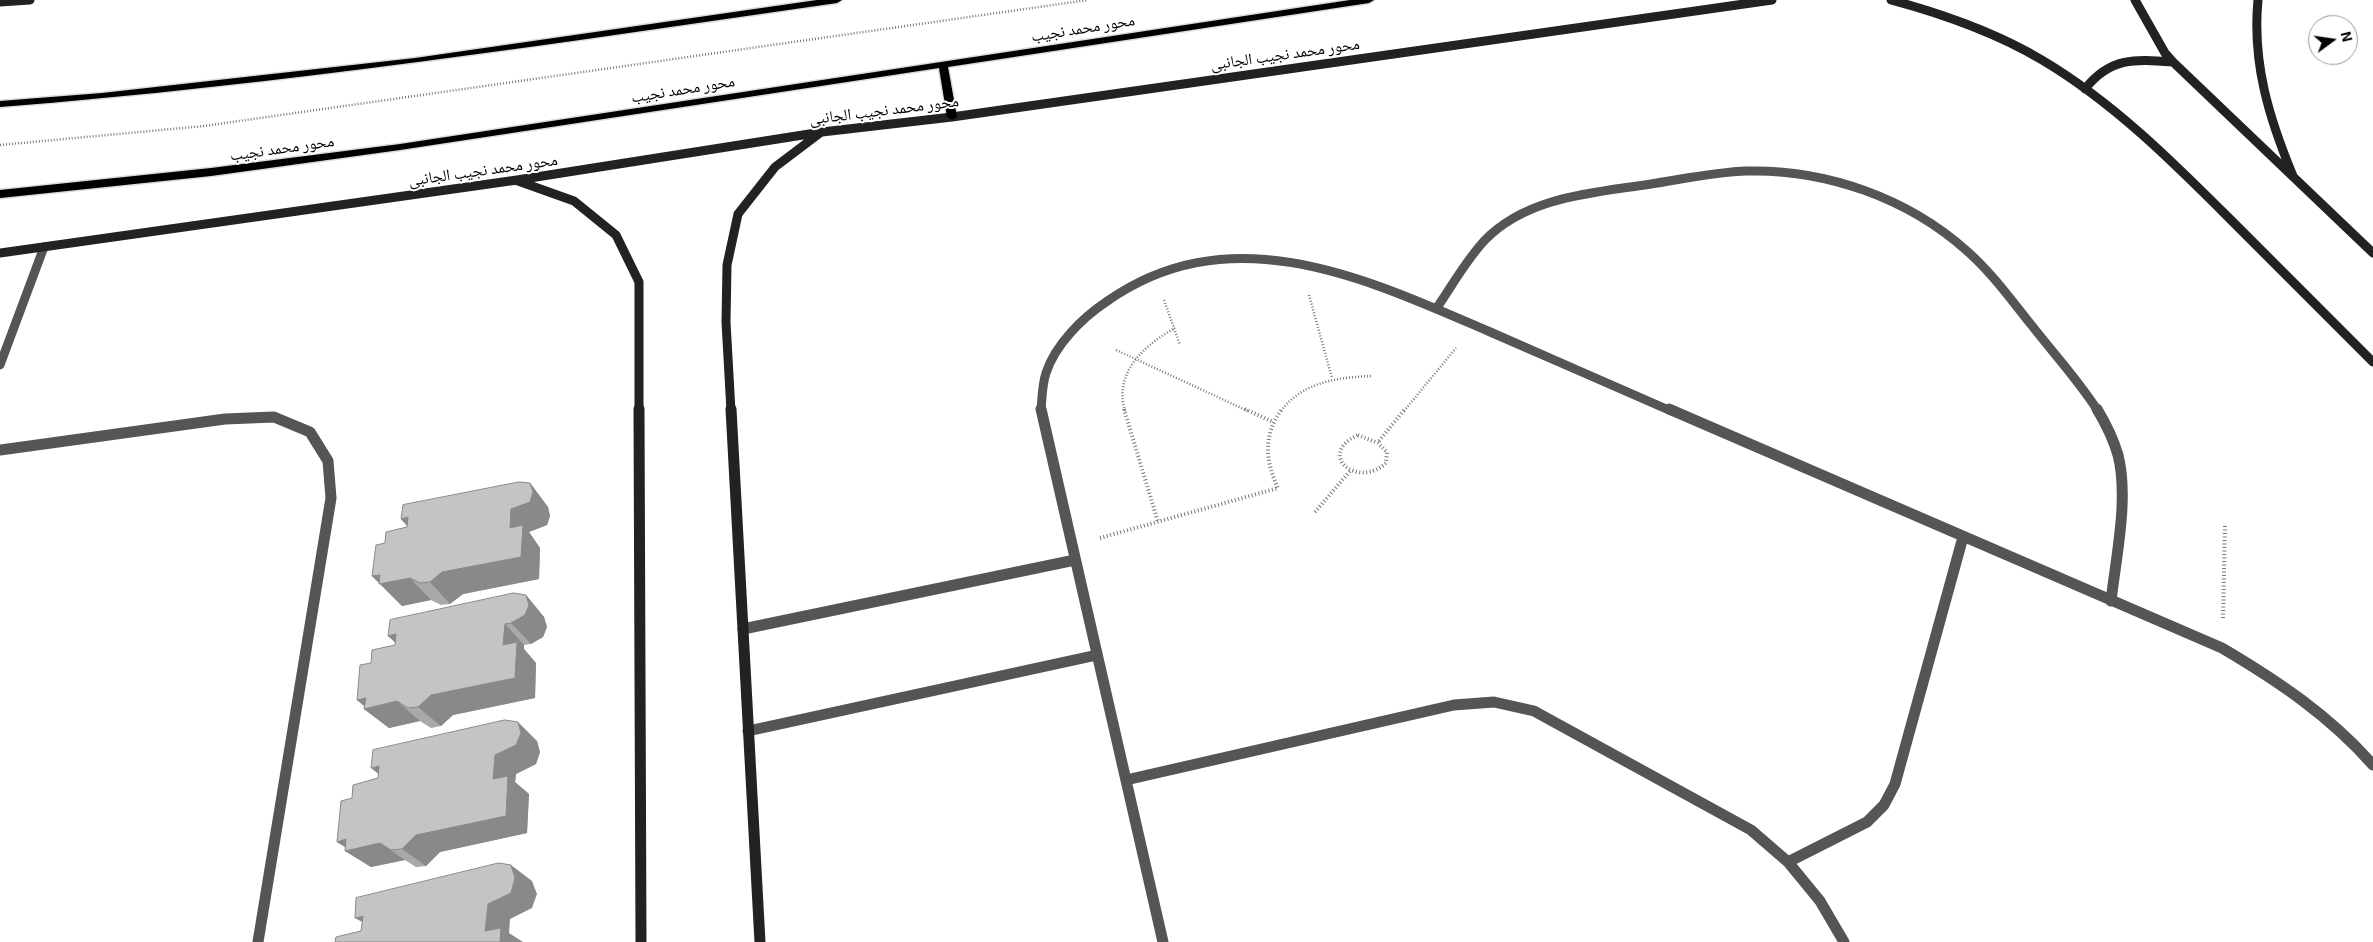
<!DOCTYPE html>
<meta charset="utf-8">
<style>
body{margin:0}
#map{position:relative;width:2373px;height:942px;overflow:hidden;background:#fff;font-family:"Exo 2",sans-serif}
canvas{display:block}
.north{position:absolute;left:2308px;top:15px;width:50px;height:50px;box-sizing:border-box;background:#fff;border:1px solid #999;border-radius:50%;rotate:76deg;font-size:14px;font-weight:700;line-height:20px;text-align:center;color:#000}
.north::after{content:'';display:block;margin:auto;width:18px;height:22px;background:#000;clip-path:polygon(50% 0,100% 100%,50% 72%,0 100%)}
</style>
<div id="map">
<canvas width="2373" height="942"></canvas>
<div class="north">N</div>
</div>
<script>
const c = document.querySelector('canvas').getContext('2d');
c.lineJoin = 'round';
function trace(path, color, width, dash) { c.strokeStyle = color; c.lineWidth = width; c.lineCap = dash ? 'butt' : 'round'; c.setLineDash(dash || []); c.stroke(path); }
function fill(path, color) { c.fillStyle = color; c.fill(path, 'evenodd'); }
function write(font, color, halo, rows, align = 'center') {
  c.font = font + ' "Exo 2","Noto Naskh Arabic",sans-serif'; c.lineWidth = 4; c.setLineDash([]); c.textBaseline = 'middle'; c.strokeStyle = halo; c.fillStyle = color; for (const [text, x, y, turn = 0] of rows) {
    c.save(); c.translate(x, y); c.rotate((+turn || 0) * Math.PI / 180); c.textAlign = isNaN(turn) ? turn : align; if (halo) c.strokeText(text, 0, 0); c.fillText(text, 0, 0); c.restore();
  }
}
const primary = new Path2D(`
 M817,0H842L837,3C559,43 281,85 0,107V101L102,93L415,58Z
 M1350,0H1374L1369,3L948,67L957,117L952,120L947,117L939,68L400,150L211,176L0,198V190L211,168L400,144Z`);
trace(primary, '#dbdbdb', 3);
trace(new Path2D(`
 M0,145L204,126L1088,0
 M1309,295L1332,378
 M1164,300L1180,345
 M1116,350L1248,411
 M1125,411C1113,372 1146,344 1175,328
 M1281,411C1302,382 1339,377 1372,376
 M1404,411L1456,348`), '#777', 2.5, [1, 2]);
trace(new Path2D(`
 M1124,409L1158,522
 M1245,409L1273,422
 M1358,435L1378,443L1387,452L1386,463C1358,489 1315,455 1358,435Z
 M1379,441L1405,409
 M1315,512L1350,471
 M1100,538L1278,488C1265,460 1263,435 1282,409
 M2223,618L2225,525`), '#777', 4, [1, 2.5]);
trace(new Path2D(`
 M1436,309C1452,286 1466,260 1485,240C1528,196 1594,193 1651,184C1683,179 1715,172 1747,171C1826,169 1908,198 1967,251C1992,273 2012,301 2033,327C2055,355 2079,381 2098,411
 M0,365L44,247
 M1041,411C1042,398 1042,385 1046,373C1055,345 1082,318 1106,302C1230,214 1365,278 1488,331C1549,358 1610,384 1671,411`), '#555', 9);
trace(new Path2D(`
 M1041,409L1163,942
 M1669,409L2222,648C2278,681 2330,716 2373,765
 M2097,409C2106,424 2113,438 2118,455C2129,498 2116,557 2111,601
 M0,450L225,419L274,417L310,432L328,461L331,498L258,942
 M743,629L1075,560
 M748,731L1097,655
 M1126,780L1454,705L1494,702L1534,711L1751,830L1788,862L1820,901L1844,942
 M1788,862L1867,822L1884,805L1895,784L1963,537`), '#555', 11);
trace(new Path2D(`
 M1891,0C1943,14 1995,32 2042,60C2113,102 2173,162 2231,220C2279,268 2326,315 2373,362
 M2135,0L2165,53L2173,62L2373,253
 M2258,0C2252,63 2269,118 2293,176
 M0,2L30,0
 M2085,89C2110,57 2135,59 2173,62
 M518,181L574,201L616,235L639,282V411
 M0,253L517,180L822,132L952,117L1772,0
 M731,411L726,322L727,265L738,214L775,167L820,133`), '#222', 9);
trace(new Path2D(`
 M639,409L641,942
 M731,409L760,942`), '#222', 11);
fill(primary, '#000');
fill(new Path2D(`
 M530,483L548,507L550,516L547,525L529,532L540,548L539,579L463,594L450,604L441,605L431,600L402,606L372,576L385,543L407,527V526L401,519Z
 M526,595L544,617L547,627L543,637L531,644L524,645V649L536,663L535,698L453,715L441,726L431,728L420,721L389,728L364,709L365,707L357,700L371,663L395,645V642L388,636Z
 M537,741L540,752L536,764L516,774L515,782L529,794L527,833L440,852L426,866L416,867L405,860L371,867L345,851V847L337,842L352,798L378,778Z`), '#a9a9a9');
fill(new Path2D(`
 M530,483L548,507L550,516L547,525L529,532L540,548L539,579L463,594L450,604L430,582L442,572L510,528L511,509Z
 M408,517L422,542L401,519Z
 M380,575L410,578L431,600L402,606L372,576Z
 M526,595L544,617L547,627L543,637L531,644L511,623Z
 M505,624L524,645V649L536,663L535,698L453,715L441,726L418,707L431,695L503,645Z
 M396,634L411,657L388,636Z
 M366,698L397,701L420,721L389,728L364,709L367,708L357,700Z
 M518,722L537,741L540,752L536,764L516,774L515,782L529,794L527,833L440,852L426,866L402,849L416,835L493,779L495,755Z
 M379,766L395,787L371,768Z
 M346,839L380,843L405,860L371,867L345,851L350,850L337,842Z
 M511,865L532,881L537,894L532,908L510,919L509,933L523,942H500L485,931L488,904Z
 M363,916L382,933L355,918Z`), '#898989');
const building = new Path2D(`
 M519,482L530,483L533,492L530,502L511,509L510,528L523,525L521,557L442,572L430,582L420,583L410,578L379,584L380,575L372,576L376,545L385,543L386,532L407,527L408,517L401,519L403,505Z
 M514,593L526,595L529,605L525,615L511,623L505,624L503,645L517,642L515,678L431,695L418,707L408,708L397,701L364,709L366,698L357,700L360,665L371,663L372,650L395,645L396,634L388,636L390,620Z
 M505,720L518,722L521,733L516,745L495,755L493,779L508,776L506,816L416,835L402,849L391,850L380,843L345,851L346,839L337,842L341,801L352,798L353,785L378,778L379,766L371,768L373,750Z
 M499,863L511,865L515,878L511,893L488,904L485,931L501,928L500,942H335L336,937L361,931L363,916L355,918L356,898Z`);
fill(building, '#c4c4c4');
trace(building, '#898989', 1);
write('16px', '#000', '#fff', [
 ["محور محمد نجيب",1083,28,-9],
 ["محور محمد نجيب الجانبى",1285,54,-8],
 ["محور محمد نجيب",683,89,-9],
 ["محور محمد نجيب الجانبى",884,110,-7],
 ["محور محمد نجيب",282,148,-8],
 ["محور محمد نجيب الجانبى",483,170,-8]
]);
</script>
